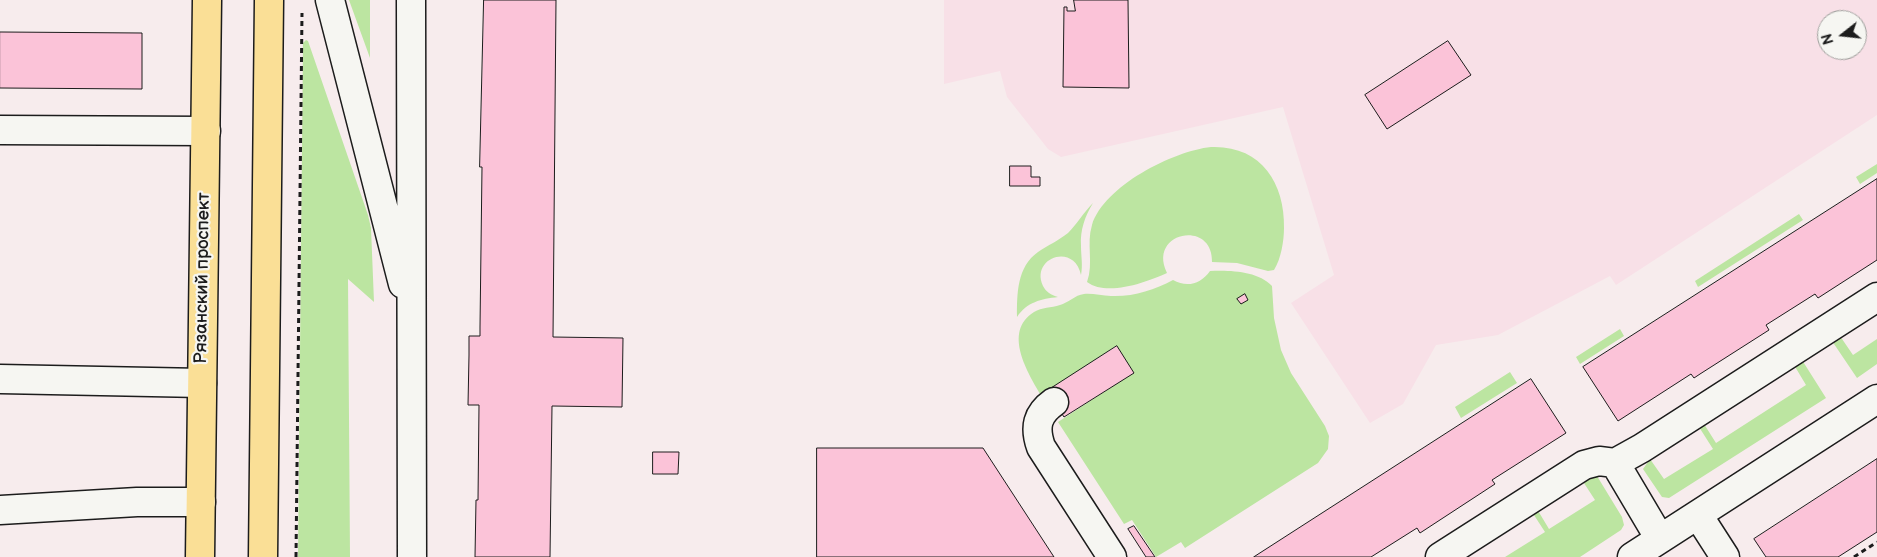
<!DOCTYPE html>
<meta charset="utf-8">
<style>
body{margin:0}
#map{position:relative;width:1877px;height:557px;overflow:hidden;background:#f7eced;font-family:"Balsamiq Sans",sans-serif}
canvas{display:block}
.north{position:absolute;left:1817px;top:10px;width:50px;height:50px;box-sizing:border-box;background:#f6f6f2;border:1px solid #9f9f9c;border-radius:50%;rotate:254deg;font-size:14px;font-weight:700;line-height:20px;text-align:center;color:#1c1c1c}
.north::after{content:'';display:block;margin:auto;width:18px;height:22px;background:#1c1c1c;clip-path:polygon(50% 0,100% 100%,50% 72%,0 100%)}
</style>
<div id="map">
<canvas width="1877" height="557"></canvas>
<div class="north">N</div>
</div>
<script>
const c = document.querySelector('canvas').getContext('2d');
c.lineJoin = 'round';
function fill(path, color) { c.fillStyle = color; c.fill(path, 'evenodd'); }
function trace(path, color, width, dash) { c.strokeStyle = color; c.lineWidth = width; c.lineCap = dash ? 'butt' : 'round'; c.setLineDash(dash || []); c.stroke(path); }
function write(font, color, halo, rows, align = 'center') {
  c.font = font + ' "Balsamiq Sans",sans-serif'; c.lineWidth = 4.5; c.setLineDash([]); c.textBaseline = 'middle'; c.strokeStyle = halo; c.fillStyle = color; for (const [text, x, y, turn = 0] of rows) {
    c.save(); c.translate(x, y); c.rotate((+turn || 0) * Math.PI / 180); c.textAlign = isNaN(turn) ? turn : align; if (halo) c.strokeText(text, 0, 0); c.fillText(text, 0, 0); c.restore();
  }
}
fill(new Path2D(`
 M944,0H1877V115L1616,285L1610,276L1498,335L1436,345L1403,404L1370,423L1291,303L1334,275L1283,107L1061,157L1048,149L1007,97L1000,71L944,84ZM1827,20H1857V50H1827Z`), '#f8e0e7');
fill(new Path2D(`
 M349,0H370V58Z
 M306,40L308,41L368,215L371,228L374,302L348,279L350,557H298L303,43Z
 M1211,147C1260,145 1285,182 1284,228C1284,241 1281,259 1274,270L1268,271L1237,263L1212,262C1213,219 1147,232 1167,273C1147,282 1107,297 1087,282C1094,263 1086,244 1092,225C1104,186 1173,151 1211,147Z
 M1877,164V173L1860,184L1856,177Z
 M1093,203C1085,216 1080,230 1081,246C1081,256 1083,265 1081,275C1074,242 1030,258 1043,286C1046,292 1051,295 1058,297C1041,299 1027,302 1017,317C1017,293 1017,267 1038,252C1048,245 1058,241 1068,233C1077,224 1084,212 1093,203Z
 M1799,214L1803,220L1698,287L1695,281Z
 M1210,271C1230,270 1258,271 1272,286L1274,318L1281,350L1291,373L1325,426L1329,436L1328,449L1318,463L1185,548L1181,542L1156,557L1132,520L1124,524L1058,422L1133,373L1116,346L1048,391L1042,397C1028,373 1002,332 1034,312C1042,307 1051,308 1060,305C1068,303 1075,295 1084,294C1092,293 1102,296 1111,296C1133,297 1154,290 1173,280C1187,288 1201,284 1210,271Z
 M1620,329L1624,336L1580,364L1576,357Z
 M1840,336L1853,355L1877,339V364L1857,378L1832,341Z
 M1802,360L1826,398L1669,498L1662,497L1643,469L1650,459L1664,479L1713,449L1699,427L1704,424L1716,443L1806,385L1794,365Z
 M1510,372L1517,383L1461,418L1455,407Z
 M1597,476L1622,517L1624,525L1621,530L1580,557H1505L1545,532L1532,512L1537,509L1549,529L1595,500L1582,480Z`), '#bce5a1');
const building = new Path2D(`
 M484,0H556L553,337L623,338L622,407L552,406L550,557H475L476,500H478L479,405H468L469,355V336H480V327L482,167H480Z
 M1074,0H1128L1129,88L1063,87L1064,7H1067V11H1075Z
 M0,32L142,33V89L0,88Z
 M1448,41L1471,75L1387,129L1365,95Z
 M1010,166H1031V177H1040V186H1010Z
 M1877,179V260L1818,298L1815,294L1766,325L1769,330L1700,374L1694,378L1691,374L1618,421L1583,367Z
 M1245,294L1248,300L1241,304L1237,299Z
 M1117,346L1134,373L1064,417L1047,391Z
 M1531,379L1566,433L1492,480L1495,484L1420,533L1417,528L1371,557H1254Z
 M817,448H983L1054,557H817Z
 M653,452H679L678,474H653Z
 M1877,459V532L1838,557H1766L1754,539Z
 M1134,526L1155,557H1146L1128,529Z`);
fill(building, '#fbc3d8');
trace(building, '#1c1c1c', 1);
const minor = new Path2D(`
 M330,0L403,284
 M411,0L412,557
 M0,130L206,131
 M0,379L202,383
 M1054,402C1037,414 1034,427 1041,447L1112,557
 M1615,463L1660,539
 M0,510L137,502H201
 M1698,515L1725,557
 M1440,557L1584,465L1599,461L1615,463L1642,448L1877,297
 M1632,557L1877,399`);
const major = new Path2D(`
 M200,557L207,0
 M263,557L269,0`);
trace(minor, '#1c1c1c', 31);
trace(major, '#1c1c1c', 31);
trace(new Path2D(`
 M296,557L302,13
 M1854,557L1877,542`), '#1c1c1c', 3, [5, 4]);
trace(minor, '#f6f6f2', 28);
trace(major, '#fadf96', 28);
write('18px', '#1c1c1c', '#f6f6f2', [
 ["Рязанский проспект",203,278,-89]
]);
</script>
